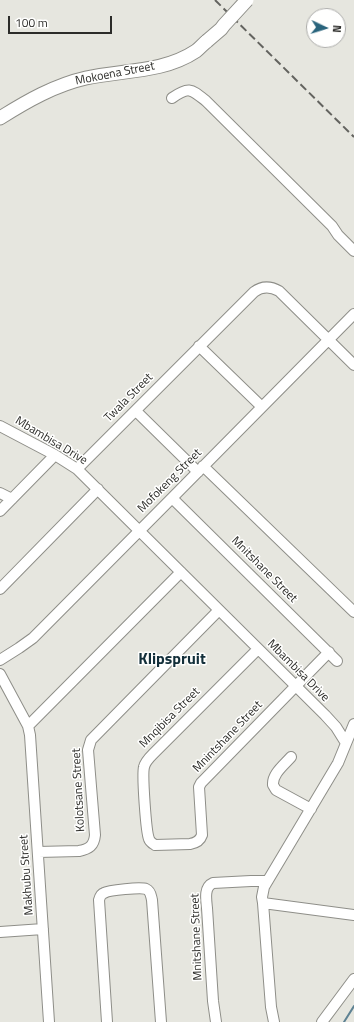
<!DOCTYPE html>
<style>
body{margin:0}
#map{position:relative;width:354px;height:1022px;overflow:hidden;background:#e6e6df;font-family:"Titillium Web",sans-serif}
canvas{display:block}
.north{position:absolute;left:306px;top:8px;width:40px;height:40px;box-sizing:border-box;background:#fffffe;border:1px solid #ababa9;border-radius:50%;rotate:94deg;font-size:11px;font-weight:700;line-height:16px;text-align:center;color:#2c2c29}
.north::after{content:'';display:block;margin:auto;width:14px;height:18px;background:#29647c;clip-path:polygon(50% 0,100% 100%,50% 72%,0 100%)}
.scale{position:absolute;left:8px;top:16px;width:104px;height:18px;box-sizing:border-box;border:2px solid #2c2c29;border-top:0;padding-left:5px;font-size:12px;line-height:14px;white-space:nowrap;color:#2c2c29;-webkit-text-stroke:3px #fffffe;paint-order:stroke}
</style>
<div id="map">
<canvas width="354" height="1022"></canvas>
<div class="north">N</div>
<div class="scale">100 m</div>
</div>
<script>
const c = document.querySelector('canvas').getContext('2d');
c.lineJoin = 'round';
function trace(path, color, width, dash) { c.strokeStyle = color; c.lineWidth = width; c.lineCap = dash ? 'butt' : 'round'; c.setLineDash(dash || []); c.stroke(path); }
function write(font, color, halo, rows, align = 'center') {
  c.font = font + ' "Titillium Web",sans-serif'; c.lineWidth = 3; c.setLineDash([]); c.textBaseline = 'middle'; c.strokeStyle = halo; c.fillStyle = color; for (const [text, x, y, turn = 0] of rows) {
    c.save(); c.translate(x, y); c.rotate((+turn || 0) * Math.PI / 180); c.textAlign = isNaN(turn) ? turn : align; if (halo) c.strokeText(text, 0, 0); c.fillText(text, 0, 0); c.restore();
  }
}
trace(new Path2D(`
 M344,1022L354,1006`), '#5e8293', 2);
const minor = new Path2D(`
 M172,98C189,86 191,89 206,101L332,226L338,235L354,251
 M199,346L262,407
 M135,411L139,414L198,472
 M0,426L55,455L77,469L325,715L336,727L346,743
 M203,466L354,612
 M77,469L254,292C262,286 270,286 279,291L354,365
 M0,493L12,499
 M172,498L337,661
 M0,511L55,455
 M0,589L98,489
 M258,649L153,754C149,758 145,762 144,767C142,775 146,832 149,839C150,842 152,843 155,845L190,844C196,843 200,841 202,835L199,787L201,783L329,652
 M0,660L19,648L33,638L172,498L354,314
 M0,674L28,726L30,735L49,1022
 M28,726L181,572
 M291,757C284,765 272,774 273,785L276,790L311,809
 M38,852L79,851C89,849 94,846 95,835L88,750L91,740L219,610
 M263,903L354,915
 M0,932L43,929
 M107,1022L99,900C100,896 101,894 104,893C109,890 141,887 146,889C151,891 151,896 152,900L161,1022
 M216,1022L213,1001L207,908C206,899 204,887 213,883L251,881H267
 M274,1022L271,1007L263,903L262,897L264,887L338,763L354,724
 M322,1022L354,979`);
const major = new Path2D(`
 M0,118C27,101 55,85 86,78C122,70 163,73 196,51C200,48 203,44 207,41`);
trace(minor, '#8e8e88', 12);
trace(major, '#8e8e88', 15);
trace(minor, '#fff', 10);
trace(major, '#fff', 13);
trace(new Path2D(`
 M215,0L354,137`), '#63635f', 2, [8, 4]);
const majorBridge = new Path2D(`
 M207,41L221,29L224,25L247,0`);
trace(majorBridge, '#8e8e88', 15, []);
trace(majorBridge, '#fff', 13);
write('12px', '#2c2c29', '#fffffe', [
 ["Mokoena Street",115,74,-11],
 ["Twala Street",129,398,-45],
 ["Mbambisa Drive",51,441,31],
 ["Mofokeng Street",170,481,-45],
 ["Mnitshane Street",264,570,45],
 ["Mbambisa Drive",298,671,45],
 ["Mnqibisa Street",170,718,-45],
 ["Mnintshane Street",228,737,-46],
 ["Kolotsane Street",79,790,-93],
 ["Makhubu Street",27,875,-94],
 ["Mnitshane Street",197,937,-92]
]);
write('bold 16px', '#132f3a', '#fffffe', [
 ["Klipspruit",172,660]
]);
</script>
